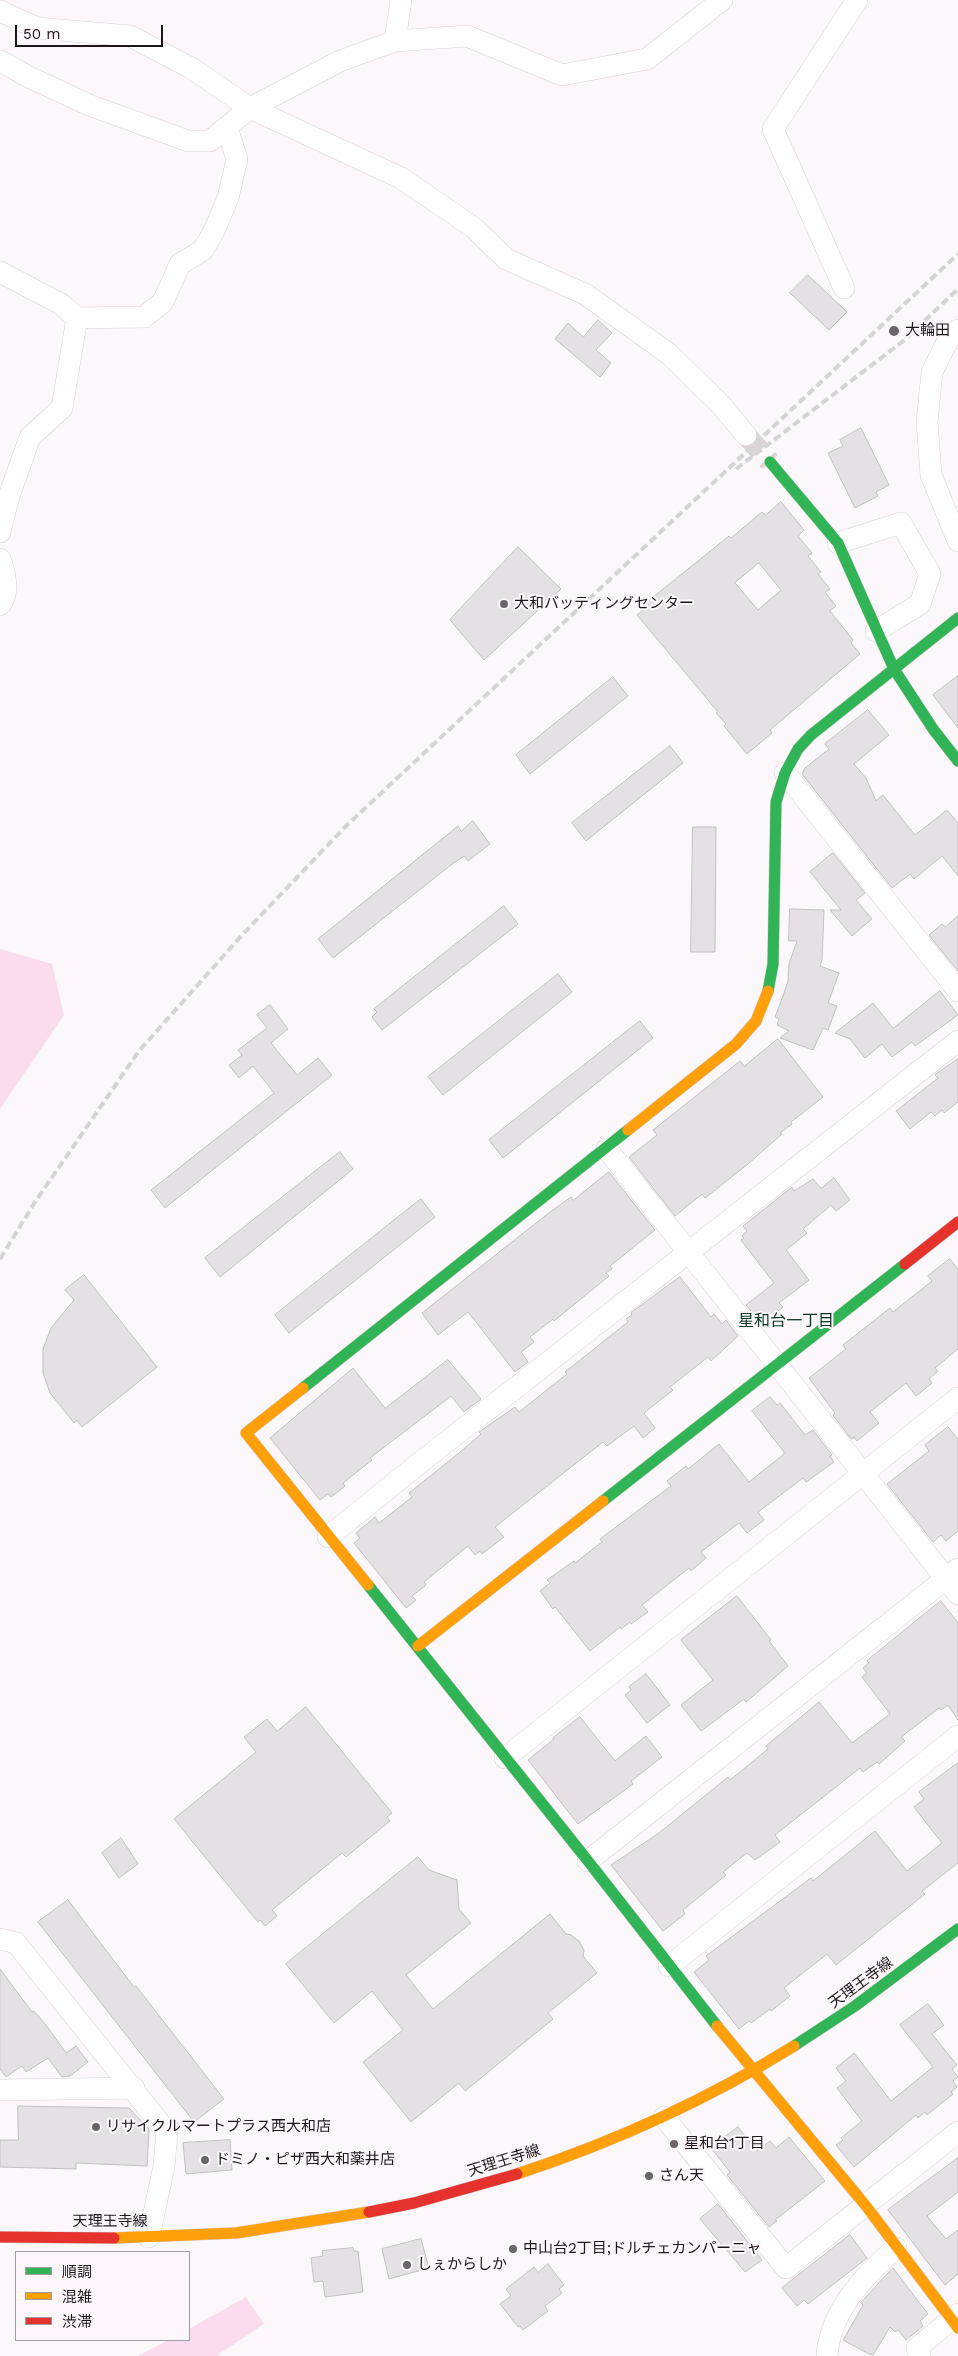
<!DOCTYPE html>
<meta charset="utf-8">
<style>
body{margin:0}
#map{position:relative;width:958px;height:2356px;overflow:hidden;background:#fcf7fa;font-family:"Work Sans","Noto Sans JP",sans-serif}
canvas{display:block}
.legend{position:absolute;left:15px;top:2251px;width:175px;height:90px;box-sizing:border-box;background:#fdf6fa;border:1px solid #a39da0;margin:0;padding:6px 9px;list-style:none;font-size:15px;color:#1d171a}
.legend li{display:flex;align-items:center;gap:10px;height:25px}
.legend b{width:25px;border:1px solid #a39da0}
.scale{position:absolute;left:15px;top:25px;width:148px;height:22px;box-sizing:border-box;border:2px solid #1d171a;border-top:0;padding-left:6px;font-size:15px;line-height:18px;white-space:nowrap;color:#1d171a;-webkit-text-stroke:4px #fdf6fa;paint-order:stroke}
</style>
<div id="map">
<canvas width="958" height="2356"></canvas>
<ul class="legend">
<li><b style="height:6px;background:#30b455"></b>順調</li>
<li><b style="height:6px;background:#ff9f0a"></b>混雑</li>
<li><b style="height:6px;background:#e5322d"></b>渋滞</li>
</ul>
<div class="scale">50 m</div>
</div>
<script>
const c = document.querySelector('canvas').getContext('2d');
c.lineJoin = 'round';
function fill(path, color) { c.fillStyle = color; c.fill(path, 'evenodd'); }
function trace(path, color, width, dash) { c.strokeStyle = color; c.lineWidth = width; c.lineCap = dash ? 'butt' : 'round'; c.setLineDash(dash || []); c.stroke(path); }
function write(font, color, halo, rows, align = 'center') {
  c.font = font + ' "Work Sans","Noto Sans JP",sans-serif'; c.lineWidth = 4; c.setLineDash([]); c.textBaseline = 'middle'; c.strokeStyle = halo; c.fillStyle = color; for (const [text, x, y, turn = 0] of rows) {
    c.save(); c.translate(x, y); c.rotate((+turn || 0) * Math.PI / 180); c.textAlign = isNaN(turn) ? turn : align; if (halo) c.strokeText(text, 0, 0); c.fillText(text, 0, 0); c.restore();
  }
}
fill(new Path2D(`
 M0,949L52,964L64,1015L0,1109Z
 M246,2297L264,2324L219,2354V2356H138L168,2340H189V2329Z`), '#fadcee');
const building = new Path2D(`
 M808,275L847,312L829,330L790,293Z
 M598,320L612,333L596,350L611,363L600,377L555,339L568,323L583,337Z
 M861,428L889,485L876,492L878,496L855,508L828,453L843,446L840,440Z
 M781,502L804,530L798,536L812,553L808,556L821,572L818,574L830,589L825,592L836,606L830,611L853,640L851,643L860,654L770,730L772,733L747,754L724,726L726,724L716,713L718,712L637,615L649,605L647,602L729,536L731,538L762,512L765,515ZM759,563L781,590L758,610L735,583Z
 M518,547L561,589L484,660L450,620Z
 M958,676V728L933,695Z
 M613,677L628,696L530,774L516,755Z
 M868,710L889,735L854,764L866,778L876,801L883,795L915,835L947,810L958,823V876L942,856L914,879L910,874L892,888L802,774L805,768L829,749L825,744Z
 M670,746L683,763L586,841L572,823Z
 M473,821L490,844L468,861L464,856L451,865L333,958L318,939L458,826L461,831Z
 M693,827H716L715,952H691Z
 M833,853L865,893L856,900L872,919L852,936L830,910H841L810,872Z
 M504,906L518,924L382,1030L372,1017L377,1012L374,1009Z
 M790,909L824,910L822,960L820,966L839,973L828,1003L837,1006L828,1030L823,1028L813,1050L780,1038L789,1031L777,1025L779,1019L775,1017L783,996L788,981L789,964L797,941H789Z
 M958,916V971L929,935L942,924L945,927Z
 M558,974L572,992L443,1095L428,1077Z
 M940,991L958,1015L915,1046L912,1042L892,1057L882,1044L865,1058L850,1039L835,1033L873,1003L893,1028Z
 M270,1005L288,1029L271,1043L297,1075L318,1058L332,1075L165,1208L151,1190L274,1093L253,1066L239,1078L229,1065L242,1055L238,1050L267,1028L257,1015Z
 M640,1021L653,1038L503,1158L489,1140Z
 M778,1039L823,1097L791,1122L792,1124L780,1133L782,1134L748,1164L705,1198L702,1194L675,1216L629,1157L657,1135L653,1130L740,1061L744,1066Z
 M958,1059V1102L944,1113L942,1110L935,1116L931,1112L910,1129L896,1111L938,1078L935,1075Z
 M340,1152L353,1169L220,1277L205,1258Z
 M609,1172L655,1230L610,1266L612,1269L606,1273L609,1276L554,1321L553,1319L530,1337L534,1342L521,1352L528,1362L515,1372L468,1312L438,1335L422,1313L550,1212L571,1197L573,1200Z
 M834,1178L850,1200L836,1211L831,1205L803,1229L807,1233L786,1250L809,1280L779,1303L783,1307L768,1319L767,1316L760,1322L746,1305L774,1283L741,1240L744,1238L742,1236L747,1231L743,1226L792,1187L794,1191L813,1179L821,1188Z
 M421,1199L435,1217L289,1333L275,1315Z
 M950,1259L958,1269V1349L935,1368L938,1371L929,1379L932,1383L916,1396L906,1383L870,1412L879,1423L857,1441L854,1437L851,1439L833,1415L835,1413L809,1378L846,1349L843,1345L890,1308L893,1312L932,1281L928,1276Z
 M84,1275L157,1367L82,1427L77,1420L74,1423L50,1393L43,1373V1349L51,1328L74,1300L65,1290Z
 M680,1277L711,1317L714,1314L722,1324L726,1320L738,1336L711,1361L708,1357L670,1387L673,1390L644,1413L655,1428L643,1438L634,1426L607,1446L603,1442L495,1527L504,1537L482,1554L480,1551L475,1555L468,1546L424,1582L426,1585L412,1596L416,1600L406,1608L354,1543L360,1538L356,1533L375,1517L379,1523L412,1497L409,1493L459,1453L481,1434L479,1432L515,1407L519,1412L567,1374L565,1372L628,1322L626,1319L632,1315L631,1313Z
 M448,1360L481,1399L464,1412L451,1396L370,1458L372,1460L343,1483L345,1486L331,1497L328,1494L320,1500L270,1438L353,1368L385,1408Z
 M770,1397L777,1405L780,1403L805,1435L813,1430L832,1455L830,1456L834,1462L806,1482L803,1478L758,1512L764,1520L747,1533L739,1523L701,1552L706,1558L691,1571L689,1568L642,1605L648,1612L631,1624L630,1622L621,1629L620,1627L590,1651L555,1607L553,1609L540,1591L550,1583L547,1580L574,1561L575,1563L602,1542L600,1539L671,1486L667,1481L686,1466L688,1469L719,1444L749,1482L784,1454V1452L752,1411Z
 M948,1427L958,1439V1531L946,1541L941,1535L933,1542L887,1484L929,1451L925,1445Z
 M737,1596L771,1640L769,1641L788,1666L746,1702L744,1699L701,1731L681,1705L713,1680L681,1640Z
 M941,1601L958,1623V1720L948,1705L941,1710L939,1708L901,1737L905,1741L879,1764L877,1762L863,1772L860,1768L775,1835L780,1842L755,1860L747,1853L723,1872L726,1875L683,1910L685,1914L663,1931L611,1865L659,1833L728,1777L730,1780L768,1749L766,1746L819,1702L852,1743L890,1714L862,1677L867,1673L863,1668L869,1663L867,1661Z
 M646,1674L670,1705L647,1723L625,1695L631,1690L629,1687Z
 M306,1707L392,1813L387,1817L390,1821L346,1857L342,1853L272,1910L277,1916L265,1926L260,1920L258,1922L174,1819L256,1752L244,1737L267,1719L277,1731Z
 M580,1717L615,1761L646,1736L662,1757L631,1781L633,1784L578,1824L528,1760L554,1739L553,1738Z
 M958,1763V1863L922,1891L925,1894L836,1965L827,1954L784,1988L790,1996L771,2011L770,2009L751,2023L749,2021L739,2029L694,1972L709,1960L706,1956L811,1878L813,1881L875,1831L907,1871L942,1843L914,1807L924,1799L919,1792Z
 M121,1838L138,1864L119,1878L102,1853Z
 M418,1857L429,1870L457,1880L459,1909L471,1923L406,1975L433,2009L550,1914L566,1934L571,1935L579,1941L584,1950L583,1956L597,1973L548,2013L553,2019L465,2091L459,2083L411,2122L363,2062L403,2030L372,1991L334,2023L286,1964Z
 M68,1900L134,1987L136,1986L224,2099L194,2122L38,1922Z
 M0,1969L32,2012L34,2011L46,2025L66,2053L76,2046L88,2062L70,2076L62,2077L48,2058L26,2072L22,2066L6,2077L0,2069Z
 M928,2004L944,2025L932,2034L957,2065L952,2069L958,2077L953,2081L957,2087L951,2092L953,2094L927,2115L925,2112L918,2118L916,2115L854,2167L836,2145L843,2140L841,2138L862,2121L837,2088L846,2081L836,2068L854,2053L891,2101L933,2067L900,2025Z
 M18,2106L129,2108L149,2129L147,2166L76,2163V2169L0,2167V2140H18Z
 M738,2127L757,2151L770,2141L776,2148L789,2137L825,2181L775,2220L777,2221L769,2227L727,2175L730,2172L711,2148Z
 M230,2140L232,2170L186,2174L183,2143Z
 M958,2158V2192L927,2216L946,2239L958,2230V2274L945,2285L888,2210Z
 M718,2204L762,2260L745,2272L700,2219Z
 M850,2235L867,2258L808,2304L804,2300L797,2306L782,2288Z
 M421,2239L429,2268L389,2279L382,2249Z
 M353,2248L354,2251H358L363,2292L325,2297L323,2281L314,2282L311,2258L323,2256L322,2251Z
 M548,2264L564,2285L559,2289L562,2293L545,2306L548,2311L523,2330L520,2326L518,2327L500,2304L511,2296L506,2289L534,2267L538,2272Z
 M893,2268L928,2314L920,2321L923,2326L906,2340L898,2330L895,2332L890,2327L873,2355L869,2354L843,2340L863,2305L861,2303Z`);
fill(building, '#e5e0e3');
trace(building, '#c4bfc2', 1);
trace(new Path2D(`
 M746,435L770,462`), '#dbd5d8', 21, [21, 11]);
const street = new Path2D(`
 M0,11L37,28L130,36L191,68L250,108L401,178L474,228L506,259L585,294L669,354L721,405L746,435
 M395,41L401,0
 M0,61L29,77L89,105L188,141H210L250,108L340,61L395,41L467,36L562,75L647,59L722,0
 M0,272L61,304L77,318
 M844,288L773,129L857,0
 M958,330L948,340L932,372L927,422L931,475L958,541
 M0,532L9,496L30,437L62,408L77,318L144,317L163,302L180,264L203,250L214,231L228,198L237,159L227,128
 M838,543L901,523L930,574L920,604L876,631
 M0,559C5,572 10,593 0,605
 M785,773L958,991
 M607,1149L958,1594
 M328,1537L417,1465L958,1041
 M505,1758L958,1398
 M588,1861L958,1569
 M0,1939L16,1943L167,2132L164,2166L149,2237
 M669,1966L958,1736
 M0,2090L134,2088
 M664,2117L786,2268L958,2132
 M827,2356C830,2311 864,2276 896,2248
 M920,2356L917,2348L958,2314`);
const fast = new Path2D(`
 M770,462L838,543L894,669L933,729L958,761
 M768,991L773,964L776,802L785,773L798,749L811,735L958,618
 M303,1388L628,1130
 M603,1501L905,1264
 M368,1585L588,1861L717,2026
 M794,2046L855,2006L958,1929`);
const slow = new Path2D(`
 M628,1130L736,1044L756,1021L768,991
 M303,1388L246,1433L368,1585
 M418,1646L603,1501
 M717,2026L866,2206L958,2328
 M517,2174C614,2142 707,2100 794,2046
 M114,2238L236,2233L369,2212`);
const jam = new Path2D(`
 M905,1264L958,1222
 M369,2212L414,2203L517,2174
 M0,2237L114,2238`);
trace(street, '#d7d2d5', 22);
trace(fast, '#d7d2d5', 12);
trace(slow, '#d7d2d5', 12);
trace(jam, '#d7d2d5', 12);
trace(street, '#fffefe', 21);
trace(fast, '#30b455', 11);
trace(slow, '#ff9f0a', 11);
trace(jam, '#e5322d', 11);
trace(new Path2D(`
 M736,469L902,342L958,289
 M0,1259L35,1202L139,1051L243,934L346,826L958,254`), '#d5d4d5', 4, [8, 4]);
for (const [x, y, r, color] of [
 [894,331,6,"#6b6568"],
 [504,604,5,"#6b6568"],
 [96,2127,5,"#6b6568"],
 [674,2144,5,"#6b6568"],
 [205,2160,5,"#6b6568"],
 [649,2176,5,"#6b6568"],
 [513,2249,5,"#6b6568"],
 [407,2265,5,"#6b6568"]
]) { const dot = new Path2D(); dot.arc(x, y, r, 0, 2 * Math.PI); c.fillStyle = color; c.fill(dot); trace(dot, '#fdf6fa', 2); }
write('15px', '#1d171a', '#fdf6fa', [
 ["大輪田",905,331],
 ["大和バッティングセンター",514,604],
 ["リサイクルマートプラス西大和店",106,2127],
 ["星和台1丁目",684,2144],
 ["ドミノ・ピザ西大和薬井店",215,2160],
 ["さん天",659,2176],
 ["中山台2丁目;ドルチェカンパーニャ",523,2249],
 ["しぇからしか",417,2265]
], 'left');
write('15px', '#1d171a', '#fdf6fa', [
 ["天理王寺線",861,1983,-36],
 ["天理王寺線",504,2161,-17],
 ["天理王寺線",110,2222]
]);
write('16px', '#073623', '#fdf6fa', [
 ["星和台一丁目",786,1321]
]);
</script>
